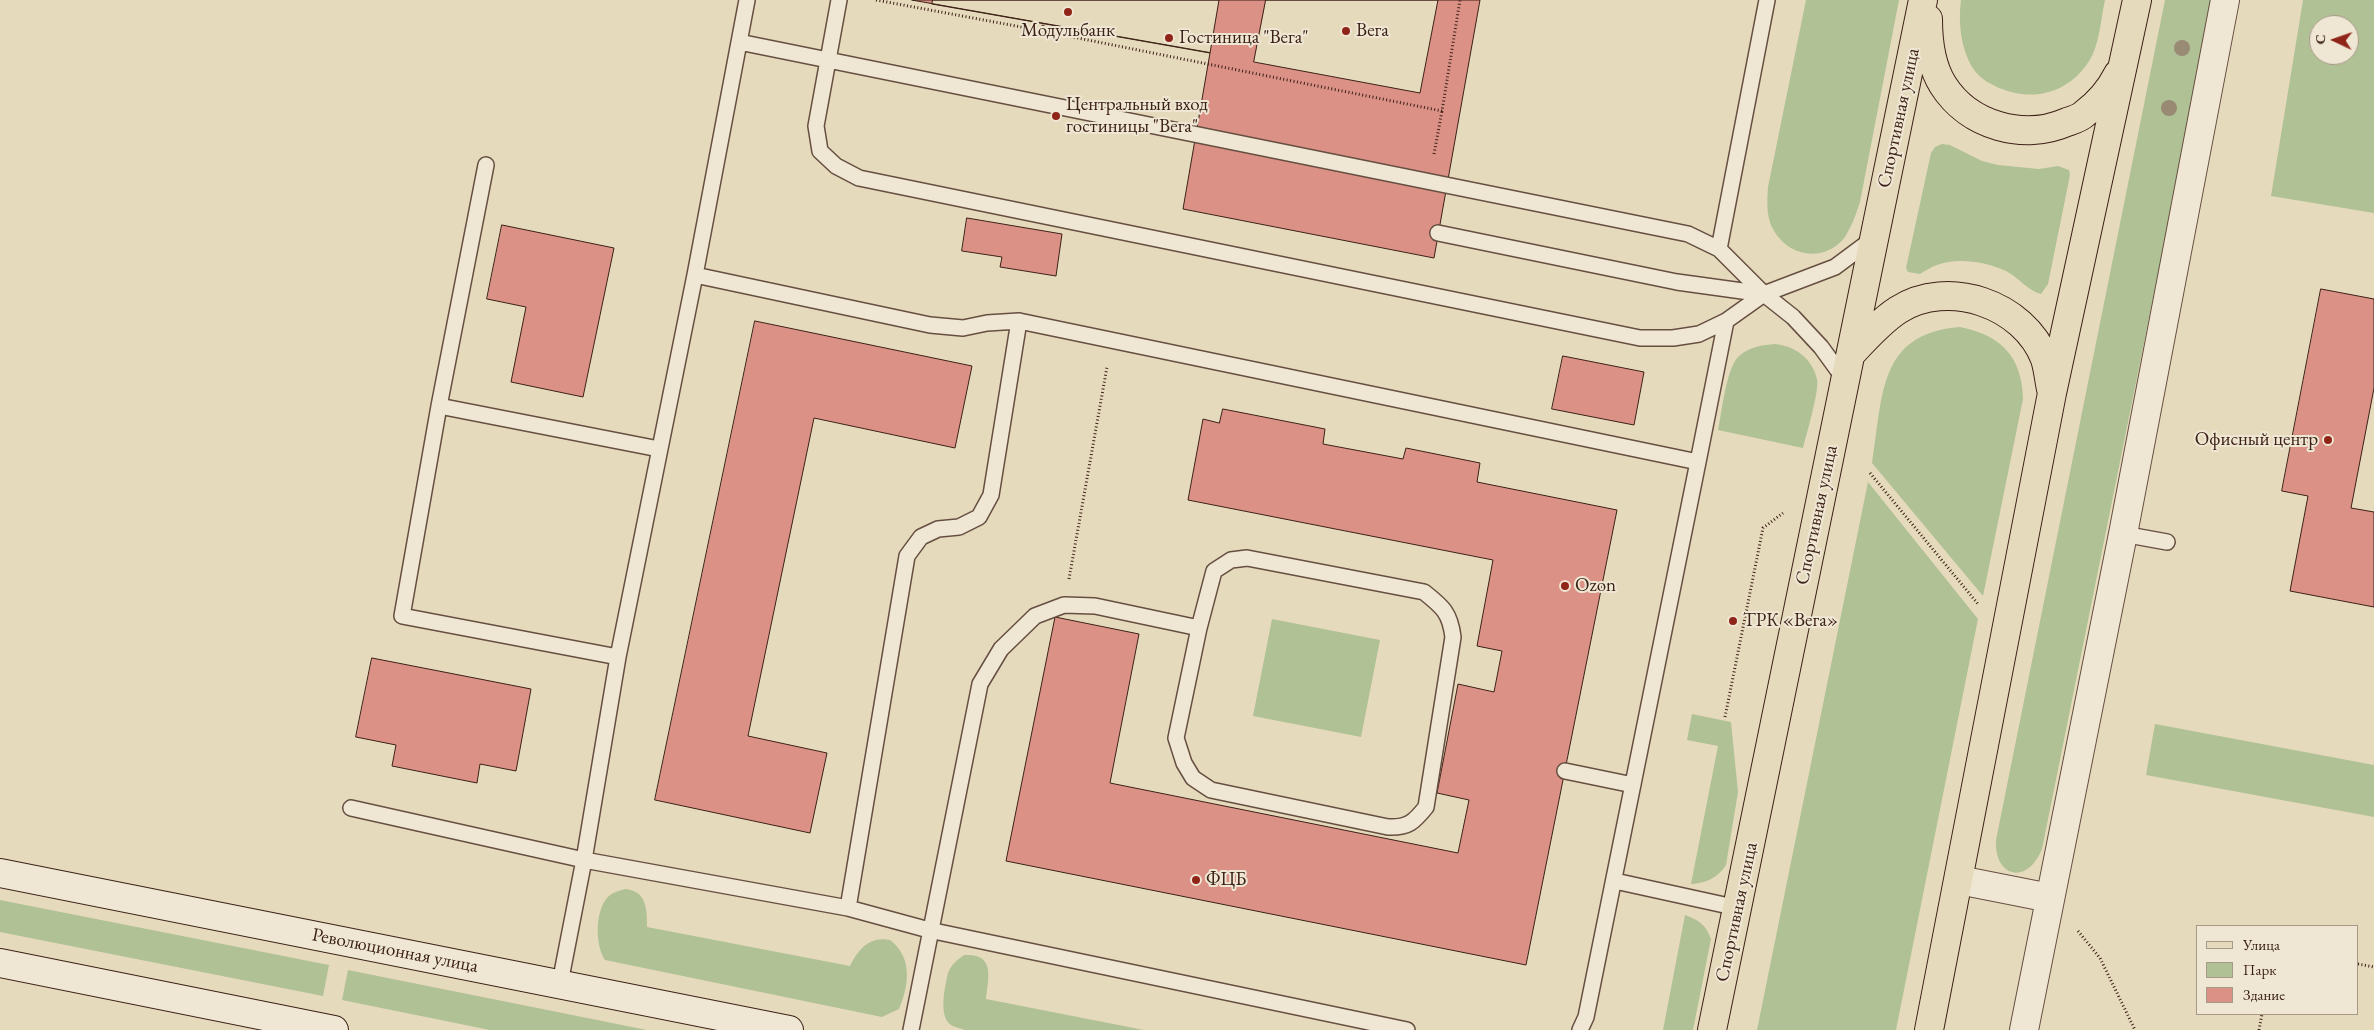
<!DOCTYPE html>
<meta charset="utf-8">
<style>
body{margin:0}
#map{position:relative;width:2374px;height:1030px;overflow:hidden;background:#e6dabd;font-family:"EB Garamond",serif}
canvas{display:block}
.legend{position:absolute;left:2196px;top:925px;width:162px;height:90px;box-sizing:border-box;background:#efe7d4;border:1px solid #a79888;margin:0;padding:6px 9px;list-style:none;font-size:15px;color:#3c2116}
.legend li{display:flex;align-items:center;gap:10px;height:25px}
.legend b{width:25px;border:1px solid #a79888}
.north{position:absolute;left:2309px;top:15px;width:50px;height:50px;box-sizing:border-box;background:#efe7d4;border:1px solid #a79888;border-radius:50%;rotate:273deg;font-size:14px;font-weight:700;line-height:20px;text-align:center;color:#3c2116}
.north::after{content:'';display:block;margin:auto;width:18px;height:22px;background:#8f2418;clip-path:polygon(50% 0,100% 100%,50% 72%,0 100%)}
</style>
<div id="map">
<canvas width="2374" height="1030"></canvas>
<ul class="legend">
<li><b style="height:6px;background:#e6dabd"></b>Улица</li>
<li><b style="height:14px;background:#b0c195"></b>Парк</li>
<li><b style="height:14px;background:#dc9187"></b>Здание</li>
</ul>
<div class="north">С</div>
</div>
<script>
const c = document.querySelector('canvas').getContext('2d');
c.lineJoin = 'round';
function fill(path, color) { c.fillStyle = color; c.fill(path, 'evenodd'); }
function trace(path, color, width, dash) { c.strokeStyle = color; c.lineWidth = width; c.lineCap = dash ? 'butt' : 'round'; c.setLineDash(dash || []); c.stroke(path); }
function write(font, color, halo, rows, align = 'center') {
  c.font = font + ' "EB Garamond",serif'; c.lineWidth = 4; c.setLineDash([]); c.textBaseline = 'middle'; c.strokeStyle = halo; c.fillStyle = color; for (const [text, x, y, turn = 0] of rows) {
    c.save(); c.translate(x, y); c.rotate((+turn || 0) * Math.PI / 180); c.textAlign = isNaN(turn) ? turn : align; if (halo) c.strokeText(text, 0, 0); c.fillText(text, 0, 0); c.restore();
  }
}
fill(new Path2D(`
 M1806,0H1899L1860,202C1856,214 1852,226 1845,237C1826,262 1790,258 1774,231C1766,218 1767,202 1768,187Z
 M1961,0H2105C2101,18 2100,39 2092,56C2074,90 2037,103 2002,89C1991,85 1981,79 1974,70C1961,50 1958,24 1961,0Z
 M2165,0H2213L2042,849C2027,886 1994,877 1996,840Z
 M2303,0H2374V213L2271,196ZM2319,25H2349V55H2319Z
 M1942,144L1950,145L1982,161L1998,165L2039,169L2058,166L2069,170L2070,175L2068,185L2048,284L2041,294C2027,290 2019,278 2006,271C1987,262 1957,257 1937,265C1931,267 1925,271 1920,274L1908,272L1906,268L1931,153L1935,147Z
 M1960,327C2001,335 2022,357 2023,399L1983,596L1872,463C1883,398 1877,333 1960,327Z
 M1775,344C1795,346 1812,358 1817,379C1820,389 1806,436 1803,448L1718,430C1722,412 1726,368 1739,356C1749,347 1762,345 1775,344Z
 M1868,482L1978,619L1896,1030H1757Z
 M1272,619L1380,640L1361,737L1253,716Z
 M1692,714L1731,722L1738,792L1726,865C1718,878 1706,883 1691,884L1718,746L1687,740Z
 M2155,724L2374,765V817L2146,775Z
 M625,889C647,891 647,909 647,927L850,966C858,950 869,936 890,940C913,957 909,986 899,1009L882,1017L605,960C595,945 595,912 607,898C611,893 618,891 625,889Z
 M0,900L329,965L323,996L0,932Z
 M1685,915C1699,920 1706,925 1711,939L1693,1030H1663Z
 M964,955C996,953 988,978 986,999L1144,1030H965C959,1028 951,1027 947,1021C940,1009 945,986 948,973C951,965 957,960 964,955Z
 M348,970L647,1030H490L342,1000Z`), '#b0c195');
const building = new Path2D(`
 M912,0H1480L1434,258L1183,209L1210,53Z
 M933,0H1219L1210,53L932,4Z
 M1266,0H1438L1420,93L1254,62Z
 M967,218L1062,234L1056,276L1000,267L1002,257L962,251Z
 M502,225L614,248L583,397L511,382L526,307L487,299Z
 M2321,289L2374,299V388L2351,508L2374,512V607L2290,591L2308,496L2282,491Z
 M755,321L972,366L955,448L814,418L748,736L827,753L810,833L655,800Z
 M1563,356L1644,372L1634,425L1552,409Z
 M1223,409L1325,429L1323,444L1403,459L1406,448L1480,463L1477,482L1617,510L1526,965L1006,861L1055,617L1139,634L1110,783L1458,853L1469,800L1437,793L1458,684L1494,692L1502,651L1477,646L1493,560L1188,500L1203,419L1219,423Z
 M372,658L531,689L516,771L480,764L477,783L392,766L396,745L356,737Z`);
fill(building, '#dc9187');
trace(building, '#3c2116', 1);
const lane = new Path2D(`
 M839,0L816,126L820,151L836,166L859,178L1640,338H1673L1699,334L1726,321L1764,294L1835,267L1874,238
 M739,42L1688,234L1719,249L1764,294L1793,317L1821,347L1845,380
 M486,165L439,406L659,449
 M1438,233L1677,282L1764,294
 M1719,249L1767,0
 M695,275L930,325L963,328L987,323L1019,321L1698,462L1586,1017L1580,1030
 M439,406L402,616L618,657
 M1698,462L1726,321
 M2123,534L2167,542
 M1247,558L1424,592C1443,607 1450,613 1453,637L1426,807C1414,822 1408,828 1388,827L1211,790L1193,778L1184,763L1176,738L1199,628L1214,571L1231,560Z
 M1565,771L1633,785
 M351,808L584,860L848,908L929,930L1407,1030
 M1615,881L1738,908
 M848,908L907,556L921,537L938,529L959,527L979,517L991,495L1019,321
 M560,983L584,860L618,657L695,275L747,0
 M911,1030L980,684L1001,649L1035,616L1064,605L1095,606L1199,628`);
const street = new Path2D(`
 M1959,880L2050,898
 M2024,1030L2123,534L2225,0`);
const secondary = new Path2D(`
 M0,873L789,1030
 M0,963L334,1030`);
const primary = new Path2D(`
 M1928,19C1928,41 1931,66 1943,85C1969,126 2024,141 2067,122C2073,120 2080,118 2084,114C2099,103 2110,90 2118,74
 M1851,354C1865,339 1881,321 1898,310C1948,278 2024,304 2045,359C2048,368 2049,380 2051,389
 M1712,1030L1923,0
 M1929,1030L2052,393L2137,0`);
trace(lane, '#664f40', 18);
trace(street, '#664f40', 30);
trace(secondary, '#3c2116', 30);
trace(primary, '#3c2116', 30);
trace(new Path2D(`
 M876,0L1043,31V23
 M1043,31L1442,111L1460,0
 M1434,154L1442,111
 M1870,473L1978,604
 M1069,579L1107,367
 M1725,717L1763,528L1783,513
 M2078,931L2100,958L2135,1030
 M2358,964L2374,967
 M2259,1030L2262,1014`), '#3c2116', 3, [1, 2.5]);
trace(lane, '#efe7d4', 15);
trace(street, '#efe7d4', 28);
trace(secondary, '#efe7d4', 28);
trace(primary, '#e6dabd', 28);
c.fillStyle = '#988a73';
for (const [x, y] of [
 [2182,48],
 [2169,108]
]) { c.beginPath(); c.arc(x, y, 8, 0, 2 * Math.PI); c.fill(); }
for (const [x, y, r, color] of [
 [1068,12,5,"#8f2418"],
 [1346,31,5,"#8f2418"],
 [1169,38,5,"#8f2418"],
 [1056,116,5,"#8f2418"],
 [2328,440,5,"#8f2418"],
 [1565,586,5,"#8f2418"],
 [1733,621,5,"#8f2418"],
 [1196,880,5,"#8f2418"]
]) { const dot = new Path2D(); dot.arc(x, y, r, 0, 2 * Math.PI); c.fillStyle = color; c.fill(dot); trace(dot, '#efe7d4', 2); }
write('19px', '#3c2116', '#efe7d4', [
 ["Модульбанк",1068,31,"center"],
 ["Вега",1356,31],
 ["Гостиница \"Вега\"",1179,38],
 ["Центральный вход",1066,105],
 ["гостиницы \"Вега\"",1066,127],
 ["Офисный центр",2318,440,"right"],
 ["Ozon",1575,586],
 ["ТРК «Вега»",1743,621],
 ["ФЦБ",1206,880]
], 'left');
write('19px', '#3c2116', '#efe7d4', [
 ["Спортивная улица",1899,118,-78],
 ["Спортивная улица",1817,515,-78],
 ["Спортивная улица",1737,912,-78],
 ["Революционная улица",395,951,11]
]);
</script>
